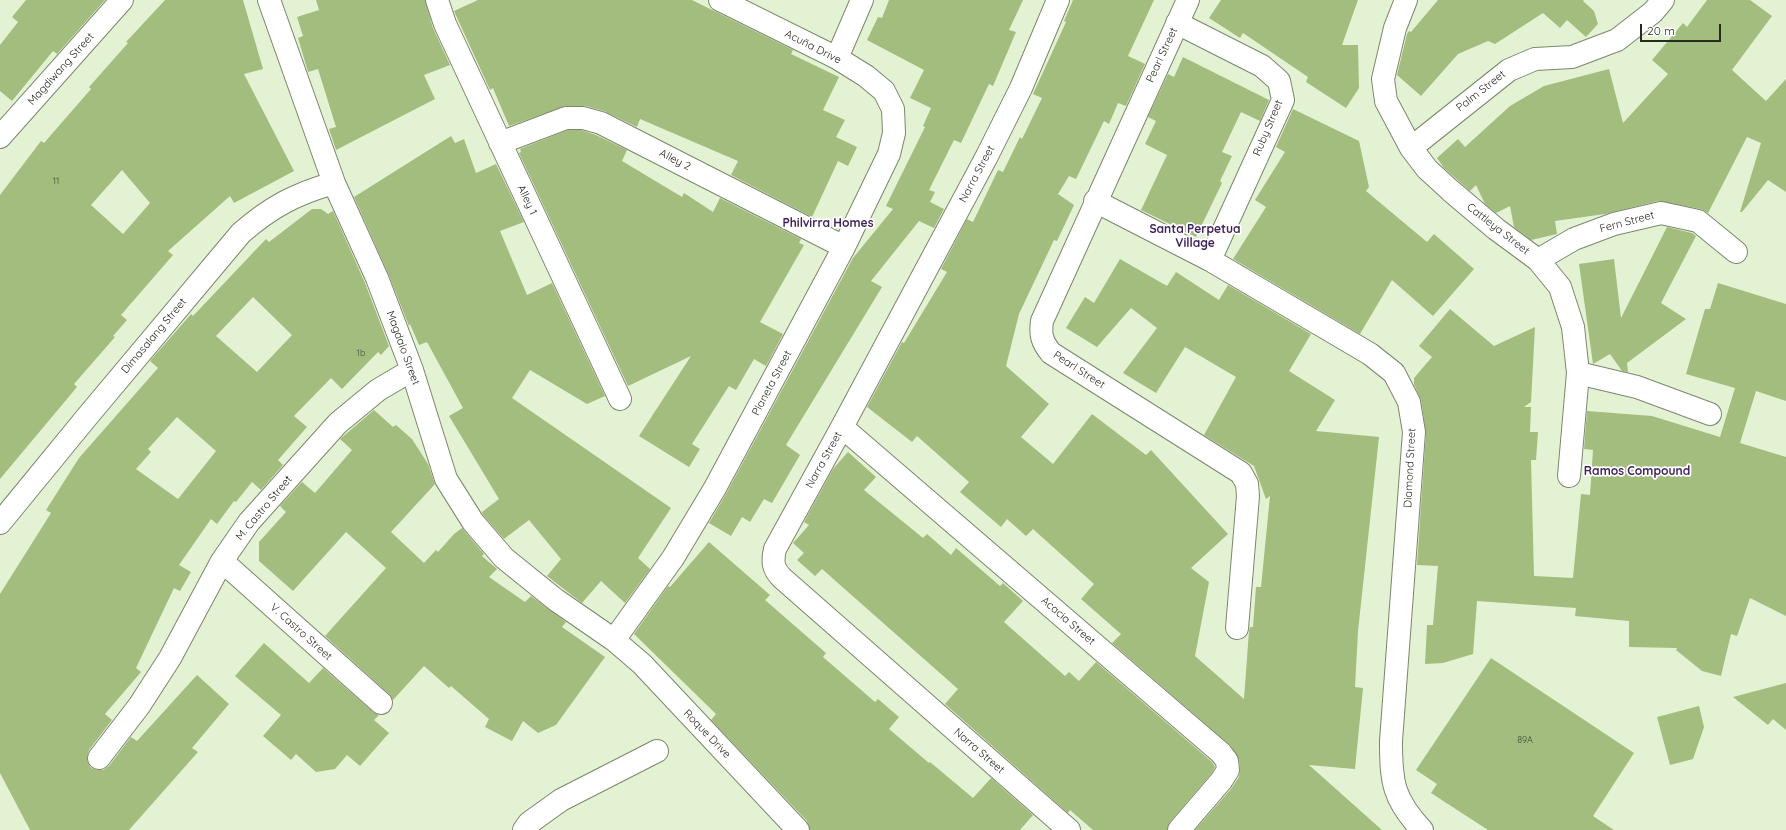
<!DOCTYPE html>
<meta charset="utf-8">
<style>
body{margin:0}
#map{position:relative;width:1786px;height:830px;overflow:hidden;background:#e4f2d4;font-family:Quicksand,sans-serif}
canvas{display:block}
.scale{position:absolute;left:1640px;top:24px;width:81px;height:18px;box-sizing:border-box;border:2px solid #262b20;border-top:0;padding-left:5px;font-size:12px;line-height:14px;white-space:nowrap;color:#262b20;-webkit-text-stroke:3px #fff;paint-order:stroke}
</style>
<div id="map">
<canvas width="1786" height="830"></canvas>
<div class="scale">20 m</div>
</div>
<script>
const c = document.querySelector('canvas').getContext('2d');
c.lineJoin = 'round';
function fill(path, color) { c.fillStyle = color; c.fill(path, 'evenodd'); }
function trace(path, color, width, dash) { c.strokeStyle = color; c.lineWidth = width; c.lineCap = dash ? 'butt' : 'round'; c.setLineDash(dash || []); c.stroke(path); }
function write(font, color, halo, rows, align = 'center') {
  c.font = font + ' Quicksand,sans-serif'; c.lineWidth = 3.5; c.setLineDash([]); c.textBaseline = 'middle'; c.strokeStyle = halo; c.fillStyle = color; for (const [text, x, y, turn = 0] of rows) {
    c.save(); c.translate(x, y); c.rotate((+turn || 0) * Math.PI / 180); c.textAlign = isNaN(turn) ? turn : align; if (halo) c.strokeText(text, 0, 0); c.fillText(text, 0, 0); c.restore();
  }
}
fill(new Path2D(`
 M26,0H105L57,54L53,51L12,101L0,91V45L18,22L12,17Z
 M165,0H243L263,69L244,74L294,171L234,203L230,196L168,251L173,255L121,315L127,320L113,336L115,337L74,384L77,387L0,479V195L41,141L44,143L91,89L89,87L128,43L126,42ZM122,170L150,203L123,234L91,205Z
 M316,0H425L433,28L450,65L424,75L435,99L336,150L329,129L336,127L318,69L308,72L298,38L303,36L297,17L319,10Z
 M478,0H692L793,50L791,54L839,77L823,110L845,120L836,137L857,147L848,166L838,161L812,217L731,175L738,161L640,119L637,127L604,111L586,106H566L509,126L493,88L490,90L454,11Z
 M889,0H1023L1009,30L1016,32L993,86L989,84L961,143L954,140L929,190L935,192L930,202L944,209L934,228L919,221L871,281L882,287L786,445L800,455L772,503L764,499L750,522L742,517L731,536L709,523L726,494L847,269L853,258L893,209L886,206L925,127L923,126L931,108L910,98L924,70L867,40L878,17L882,18Z
 M1073,0H1154L1128,56L1145,64L1126,106L1118,103L1109,124L1104,121L1076,179L1069,176L1058,194L1074,205L1057,241L1054,240L1019,314L1006,366L1049,404L1021,437L1053,464L1092,414L1146,455L1151,450L1228,534L1191,568L1209,582L1195,656L1244,699L1249,631L1250,627H1253L1256,587H1261L1270,496L1266,499L1254,466L1204,435L1236,377L1185,347L1156,393L1123,373L1157,328L1131,308L1097,347L1066,328L1085,297L1094,303L1120,259L1167,286L1176,272L1219,300L1228,285L1311,334L1289,371L1335,400L1316,431L1379,437L1358,631L1355,687L1363,688L1355,769L1309,765L1382,830H1195L1231,789L1239,777L1240,769L1239,759L1231,746L1112,643L1121,634L1081,599L1094,584L1033,529L1026,536L1007,519L1001,527L960,492L969,482L917,436L912,442L867,407L902,342L904,343L947,272L941,269L967,219L973,222L998,170L1003,172L1020,137L1022,139L1042,98L1033,94L1066,22L1064,21Z
 M1221,0H1358L1342,45H1358L1359,88L1346,108L1306,82L1308,77L1243,33L1240,38L1209,18Z
 M1438,0H1584L1583,1L1594,11L1598,24L1586,37L1567,20L1560,28L1543,13L1495,44L1488,41L1458,54L1421,96L1397,75L1407,34L1409,31L1411,32Z
 M1707,0H1750L1772,16L1732,70L1766,101L1786,79V192L1768,180L1742,212H1740L1761,143L1747,137L1708,213L1701,209L1658,201L1605,214L1555,221L1557,234L1531,240L1514,227L1510,206L1496,213L1485,204L1476,185L1470,191L1444,168L1437,158L1458,139L1465,147L1510,106L1544,86L1609,69L1623,123L1668,74L1652,60L1683,23L1687,27Z
 M1183,57L1269,100L1260,121L1241,112L1222,152L1232,156L1220,181L1222,183L1196,237L1141,210L1167,155L1145,144L1156,121L1148,117L1168,74L1174,77Z
 M1293,109L1359,141L1369,187L1366,191L1427,242L1434,234L1474,269L1433,316L1392,280L1360,334L1233,259L1266,207L1255,200L1285,152L1276,147Z
 M568,130H581L596,135L627,150L622,161L682,197L684,193L713,212L720,198L801,239L799,243L804,245L760,322L783,334L766,366L754,359L736,390L729,386L692,444L700,449L689,467L639,436L691,356L628,386L519,153L521,152L520,149Z
 M451,136L455,143L464,139L476,173L496,164L524,222L500,231L527,295L552,283L605,396L587,404L530,370L512,398L671,508L638,558L650,569L625,603L601,581L582,603L547,576L561,559L529,520L504,539L483,515L482,512L499,499L449,416L463,408L427,342L419,345L410,324L409,326L388,273L354,197Z
 M312,209H321L328,214L333,211L365,283L389,346L381,355L378,352L342,389L331,378L294,416L307,427L278,460L283,465L261,490L252,482L236,502L234,501L217,524L211,519L179,565L191,572L180,591L174,588L136,668L141,672L105,714L112,720L89,750L87,757L88,763L91,768L97,770H103L109,766L131,737L137,741L197,675L229,704L192,748L198,752L129,830H30L0,773V594L51,513L46,510L79,458L158,368L150,361L191,314L193,316L266,239L269,242ZM253,297L292,335L257,372L216,336ZM177,417L216,451L178,499L136,469L151,452L148,449Z
 M1667,227L1692,233L1696,236L1661,303L1686,319L1627,363L1628,372L1622,371L1610,354L1593,364L1579,264L1614,259L1621,318Z
 M1718,283L1786,304V401L1756,391L1740,443L1786,457V616L1750,598L1737,636L1731,634L1721,676L1702,671L1676,650L1677,648L1629,647V621L1575,616L1576,608L1477,601L1473,654L1443,663L1425,664L1427,625H1433L1438,566L1417,565L1426,433L1421,400L1414,384V378L1432,357L1419,346L1450,309L1494,346L1535,327L1531,402L1524,407H1531L1530,432H1538L1536,460H1531L1534,576L1573,578L1581,494L1590,495L1593,450L1584,449L1587,411L1652,416L1720,437L1735,388L1686,374L1705,309H1710Z
 M374,410L393,427L396,425L412,439L428,464L435,484L391,532L424,563L436,550L438,552L454,534L462,528L484,554L482,556L497,569L489,577L525,602L531,596L566,622L562,627L605,657L556,725L538,733L523,721L512,741L485,727L489,719L451,686L449,688L424,666L393,700L389,694L325,636L386,568L346,532L293,591L259,561V542L286,512L280,506L302,482L315,493L352,450L340,439Z
 M848,452L876,477L864,490L923,538L927,534L951,555L956,548L1000,586L1003,583L1023,601L1004,622L1065,676L1069,672L1079,681L1096,662L1212,762L1215,767L1211,774L1170,822L1167,830H1093L1070,810L1068,813L945,704L958,689L822,569L815,576L797,560L804,553L793,543L809,525L804,522L833,469Z
 M709,542L770,595L765,600L826,653L823,657L875,702L878,699L899,717L889,729L929,763L930,762L973,798L991,778L1033,815L1020,830H810L807,821L711,720L716,714L634,634L668,586L670,587Z
 M264,643L309,683L323,668L373,712L379,715L374,720L389,733L360,766L347,755L335,769L316,772L296,754L291,760L263,736L281,715L235,676Z
 M1491,658L1634,753L1593,816L1614,830H1488L1431,793L1437,784L1416,770Z
 M1786,683V730L1773,719L1768,725L1733,697Z
 M1699,706L1704,727L1693,759L1670,765L1657,717Z`), '#a2bd7d');
const minor = new Path2D(`
 M269,0L334,183L377,278L412,370L446,479L473,522L504,558L556,600L614,640L642,664L798,830
 M437,0L445,24L620,399
 M1058,0L1021,88L987,156L842,427L775,549C772,562 773,569 782,578L1069,830
 M1188,0L1042,321C1040,335 1042,342 1051,353L1241,473L1247,484L1248,496L1237,628
 M1406,0L1395,28L1383,79L1386,101L1411,148L1427,169L1451,191L1496,229L1538,260L1560,287L1573,327L1578,373L1569,476
 M1177,23L1262,66L1279,81L1283,100L1210,260
 M837,58L862,0
 M0,137L122,0
 M500,143L566,118H583L601,123L844,247
 M1411,148L1509,70L1535,59L1572,57L1617,40L1653,12L1663,0
 M1095,201L1210,260L1370,354L1394,373L1409,402L1414,432L1391,741C1391,782 1393,799 1422,830
 M1538,260L1574,239L1614,224L1661,213L1698,221L1736,252
 M1578,373L1637,387L1710,414
 M842,427L1221,753L1227,761L1228,770L1221,781L1179,830
 M0,523L86,418L241,233C271,207 295,194 334,183
 M222,561L381,703
 M614,640L673,558L715,488L844,247L889,154L894,133L893,109L884,91L866,76L837,58L720,0
 M99,758L139,706L170,658L222,561L249,522L338,423L378,390L412,370
 M524,830L529,823L561,800L657,751`);
trace(minor, '#7b876c', 24);
trace(minor, '#fff', 22);
write('9px', '#455037', null, [
 ["11",56,181],
 ["1b",361,353],
 ["89A",1525,740]
]);
write('11px', '#262b20', '#fff', [
 ["Acuña Drive",813,47,27],
 ["Pearl Street",1162,55,-65],
 ["Magdiwang Street",61,69,-48],
 ["Palm Street",1481,91,-38],
 ["Ruby Street",1268,128,-67],
 ["Alley 2",675,160,27],
 ["Narra Street",977,174,-62],
 ["Alley 1",527,200,65],
 ["Fern Street",1627,222,-15],
 ["Cattleya Street",1498,229,38],
 ["Dimasalang Street",154,336,-50],
 ["Magdalo Street",403,348,70],
 ["Pearl Street",1079,370,33],
 ["Planeta Street",772,383,-62],
 ["Narra Street",824,460,-61],
 ["Diamond Street",1410,468,-87],
 ["M. Castro Street",264,508,-50],
 ["Acacia Street",1068,621,41],
 ["V. Castro Street",301,632,42],
 ["Roque Drive",707,734,46],
 ["Narra Street",979,751,41]
]);
write('bold 12px', '#40235c', '#fff', [
 ["Philvirra Homes",828,223],
 ["Santa Perpetua",1195,229],
 ["Village",1195,243],
 ["Ramos Compound",1637,471]
]);
</script>
